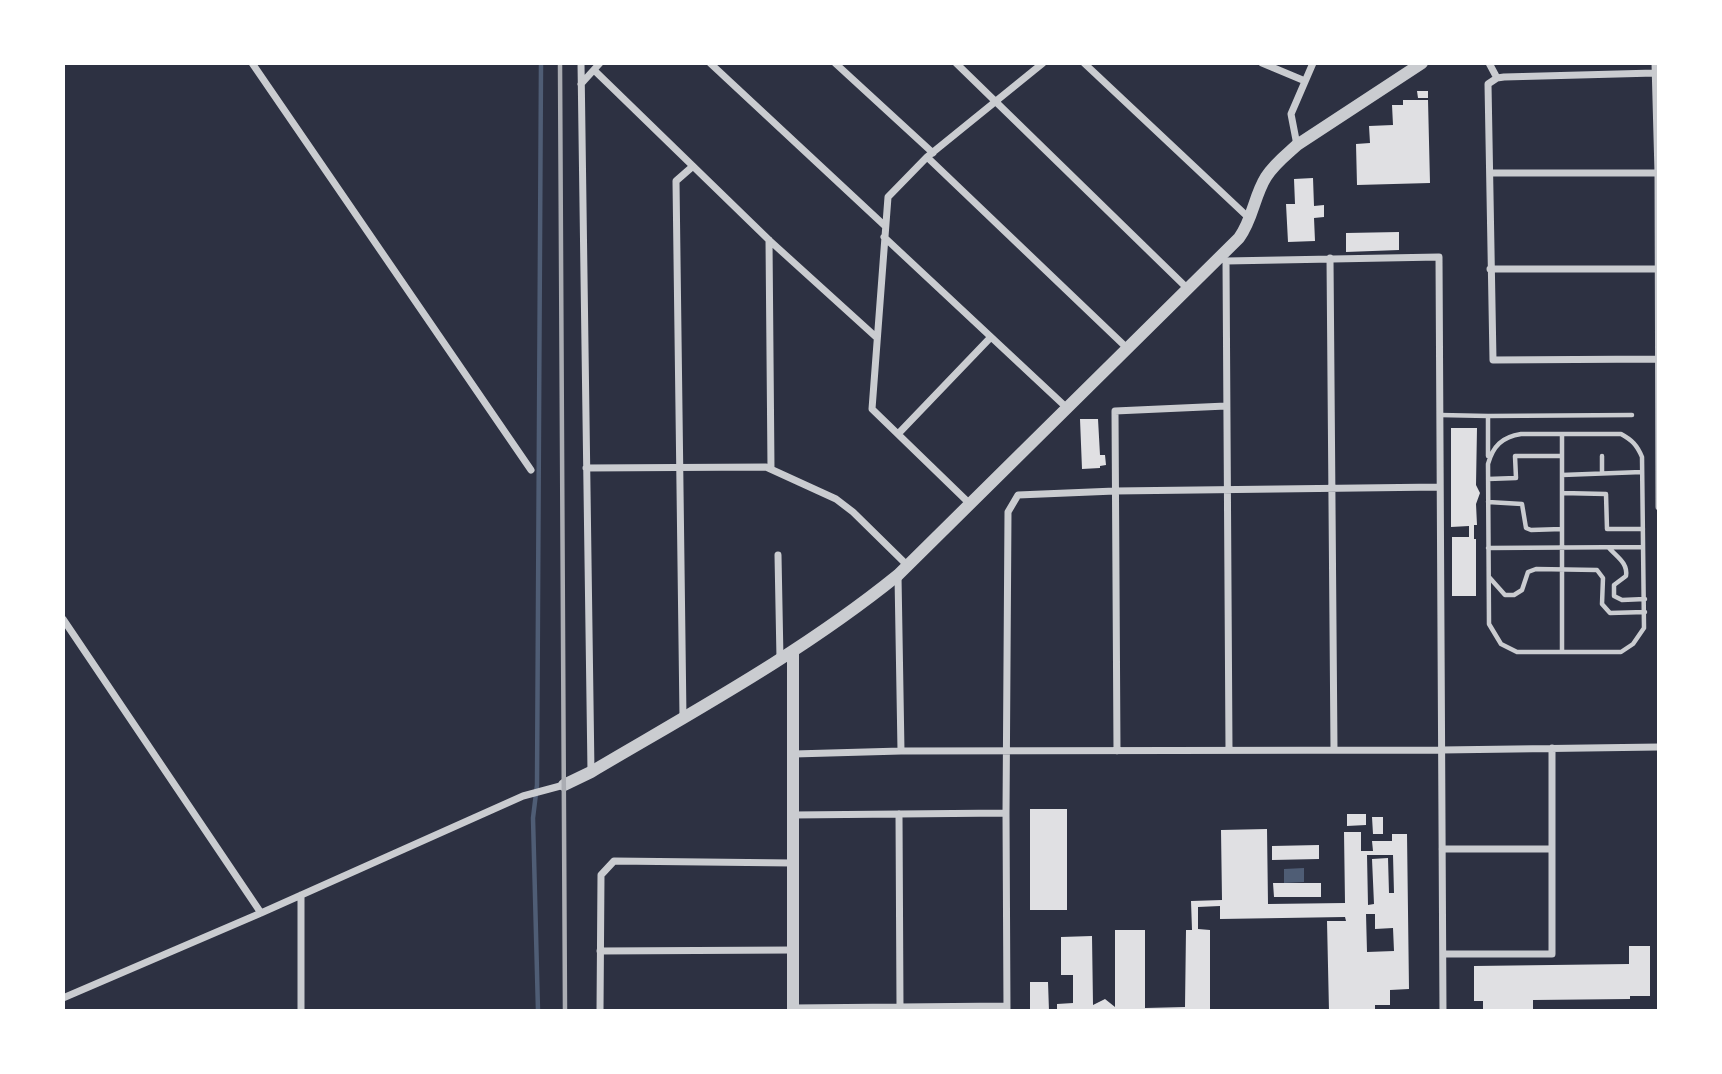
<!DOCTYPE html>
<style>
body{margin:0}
#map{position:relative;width:1722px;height:1074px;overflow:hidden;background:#2d3142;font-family:Mulish,sans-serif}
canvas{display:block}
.frame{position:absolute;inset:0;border:65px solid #fff;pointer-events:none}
</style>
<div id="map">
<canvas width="1722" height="1074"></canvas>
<div class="frame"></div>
</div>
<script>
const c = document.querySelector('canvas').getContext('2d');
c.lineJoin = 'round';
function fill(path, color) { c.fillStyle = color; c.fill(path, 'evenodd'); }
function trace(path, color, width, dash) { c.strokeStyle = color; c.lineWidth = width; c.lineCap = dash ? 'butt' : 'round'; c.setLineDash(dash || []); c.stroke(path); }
fill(new Path2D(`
 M1304,868V882L1284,883V869Z`), '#4f5d75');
trace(new Path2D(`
 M538,1011L533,818L537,785L541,63`), '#4f5d75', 4.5);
fill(new Path2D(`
 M1417,91H1428V98H1418Z
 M1403,100H1428L1430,183L1357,185L1356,144L1370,143L1369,126L1393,125L1392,105H1403Z
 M1313,178L1314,206L1324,205V217L1314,218L1315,241L1288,242L1286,204H1295L1294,179Z
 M1399,232V250L1346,252V233Z
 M1080,419H1098L1100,455H1105L1106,465L1100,466V468L1082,469Z
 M1451,428H1477L1476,485L1480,493L1476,504L1477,525H1474V539H1476V596H1452V537H1469V526L1451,527Z
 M1030,809H1067V910H1030Z
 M1347,814H1366V825L1347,826Z
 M1372,817H1383V834H1373Z
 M1267,829L1268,904L1345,903L1344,832H1361V851H1373L1372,841H1392V834H1407L1409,989L1390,990V1005H1375V1011H1329L1327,921H1346L1345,917L1220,919V906L1198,907V929L1210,930V1011H1057V1004L1073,1003V975H1061V937L1092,936L1093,1005L1105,999L1115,1007V930H1145V1008L1185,1007L1186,930H1192L1191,901L1222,900L1221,830ZM1367,855H1393L1394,893H1389L1388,858L1372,859L1374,904L1368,905ZM1366,914H1375V929L1393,928L1394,951L1367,952Z
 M1319,845V859L1272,860V846Z
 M1273,883H1321V897H1274Z
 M1629,946H1650V996H1630V999L1533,1000V1011H1483V1001H1474V966L1629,964Z
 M1030,982H1048L1049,1011H1030Z`), '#e0e0e3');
trace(new Path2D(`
 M1440,415L1488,416
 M1521,434H1621C1632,440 1637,445 1642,457L1644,628L1633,644L1621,652H1517L1501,644L1489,624L1488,464C1493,446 1502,437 1521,434Z
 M1488,456V416L1632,415
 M1602,456V473
 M1562,475L1642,472
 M1488,479L1516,478L1515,456H1562
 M1562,493L1606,494L1607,529H1643
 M1488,502L1522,504L1526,528L1531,530L1562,529
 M1488,548L1643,547
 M1609,548C1617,557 1628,563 1626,576L1614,585V596L1622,600L1645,599
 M1489,577L1505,595H1514L1522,590L1528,572L1536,569L1597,570L1603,578L1602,604L1610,613L1645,612
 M1562,651V434`), '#caccd0', 4.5);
trace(new Path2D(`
 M252,63L531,470
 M581,63L591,772
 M710,63L885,226
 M835,63L933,153
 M956,63L1188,289
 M1084,63L1250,219
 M1262,63L1305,81
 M1489,63L1497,78
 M1655,63L1658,173L1659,507
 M594,70L769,240L876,337
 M1655,73L1504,77L1497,78L1488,84L1493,360L1658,359
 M581,84L600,63
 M1297,145L1291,114L1313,63
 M927,157L1128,349
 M1490,173H1658
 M884,237L1067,408
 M769,240L771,469
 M1330,258L1334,748
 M1223,259L1226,261L1229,750
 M1226,261L1439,257L1443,1011
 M1490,269H1658
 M898,434L991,337
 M586,468L766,467L836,499L853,512L908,566
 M970,504L872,409L888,197L927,157L1043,63
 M778,555L780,659
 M898,576L901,751
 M63,619L261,913
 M683,717L676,181L692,167
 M1117,751L1115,411L1226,406
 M794,754L901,751L1442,750L1659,747
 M899,814L900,1007
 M793,815L1006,813
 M1442,849H1552
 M600,951L793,950
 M1443,954H1552V748
 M63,998L261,913L523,796L564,785
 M793,1008L1007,1006
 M301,1011V895
 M600,1011L601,875L614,861L792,863
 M1007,1011L1006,813L1008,512L1018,495L1115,491L1440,487`), '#caccd0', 7);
trace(new Path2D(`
 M793,651V1011
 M564,785L591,772C696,710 803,652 898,575L1239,238C1253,219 1254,196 1266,177C1274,164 1286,155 1297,145L1422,63`), '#caccd0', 12);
trace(new Path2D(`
 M560,63L565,1011`), '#abadb3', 4.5);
</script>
